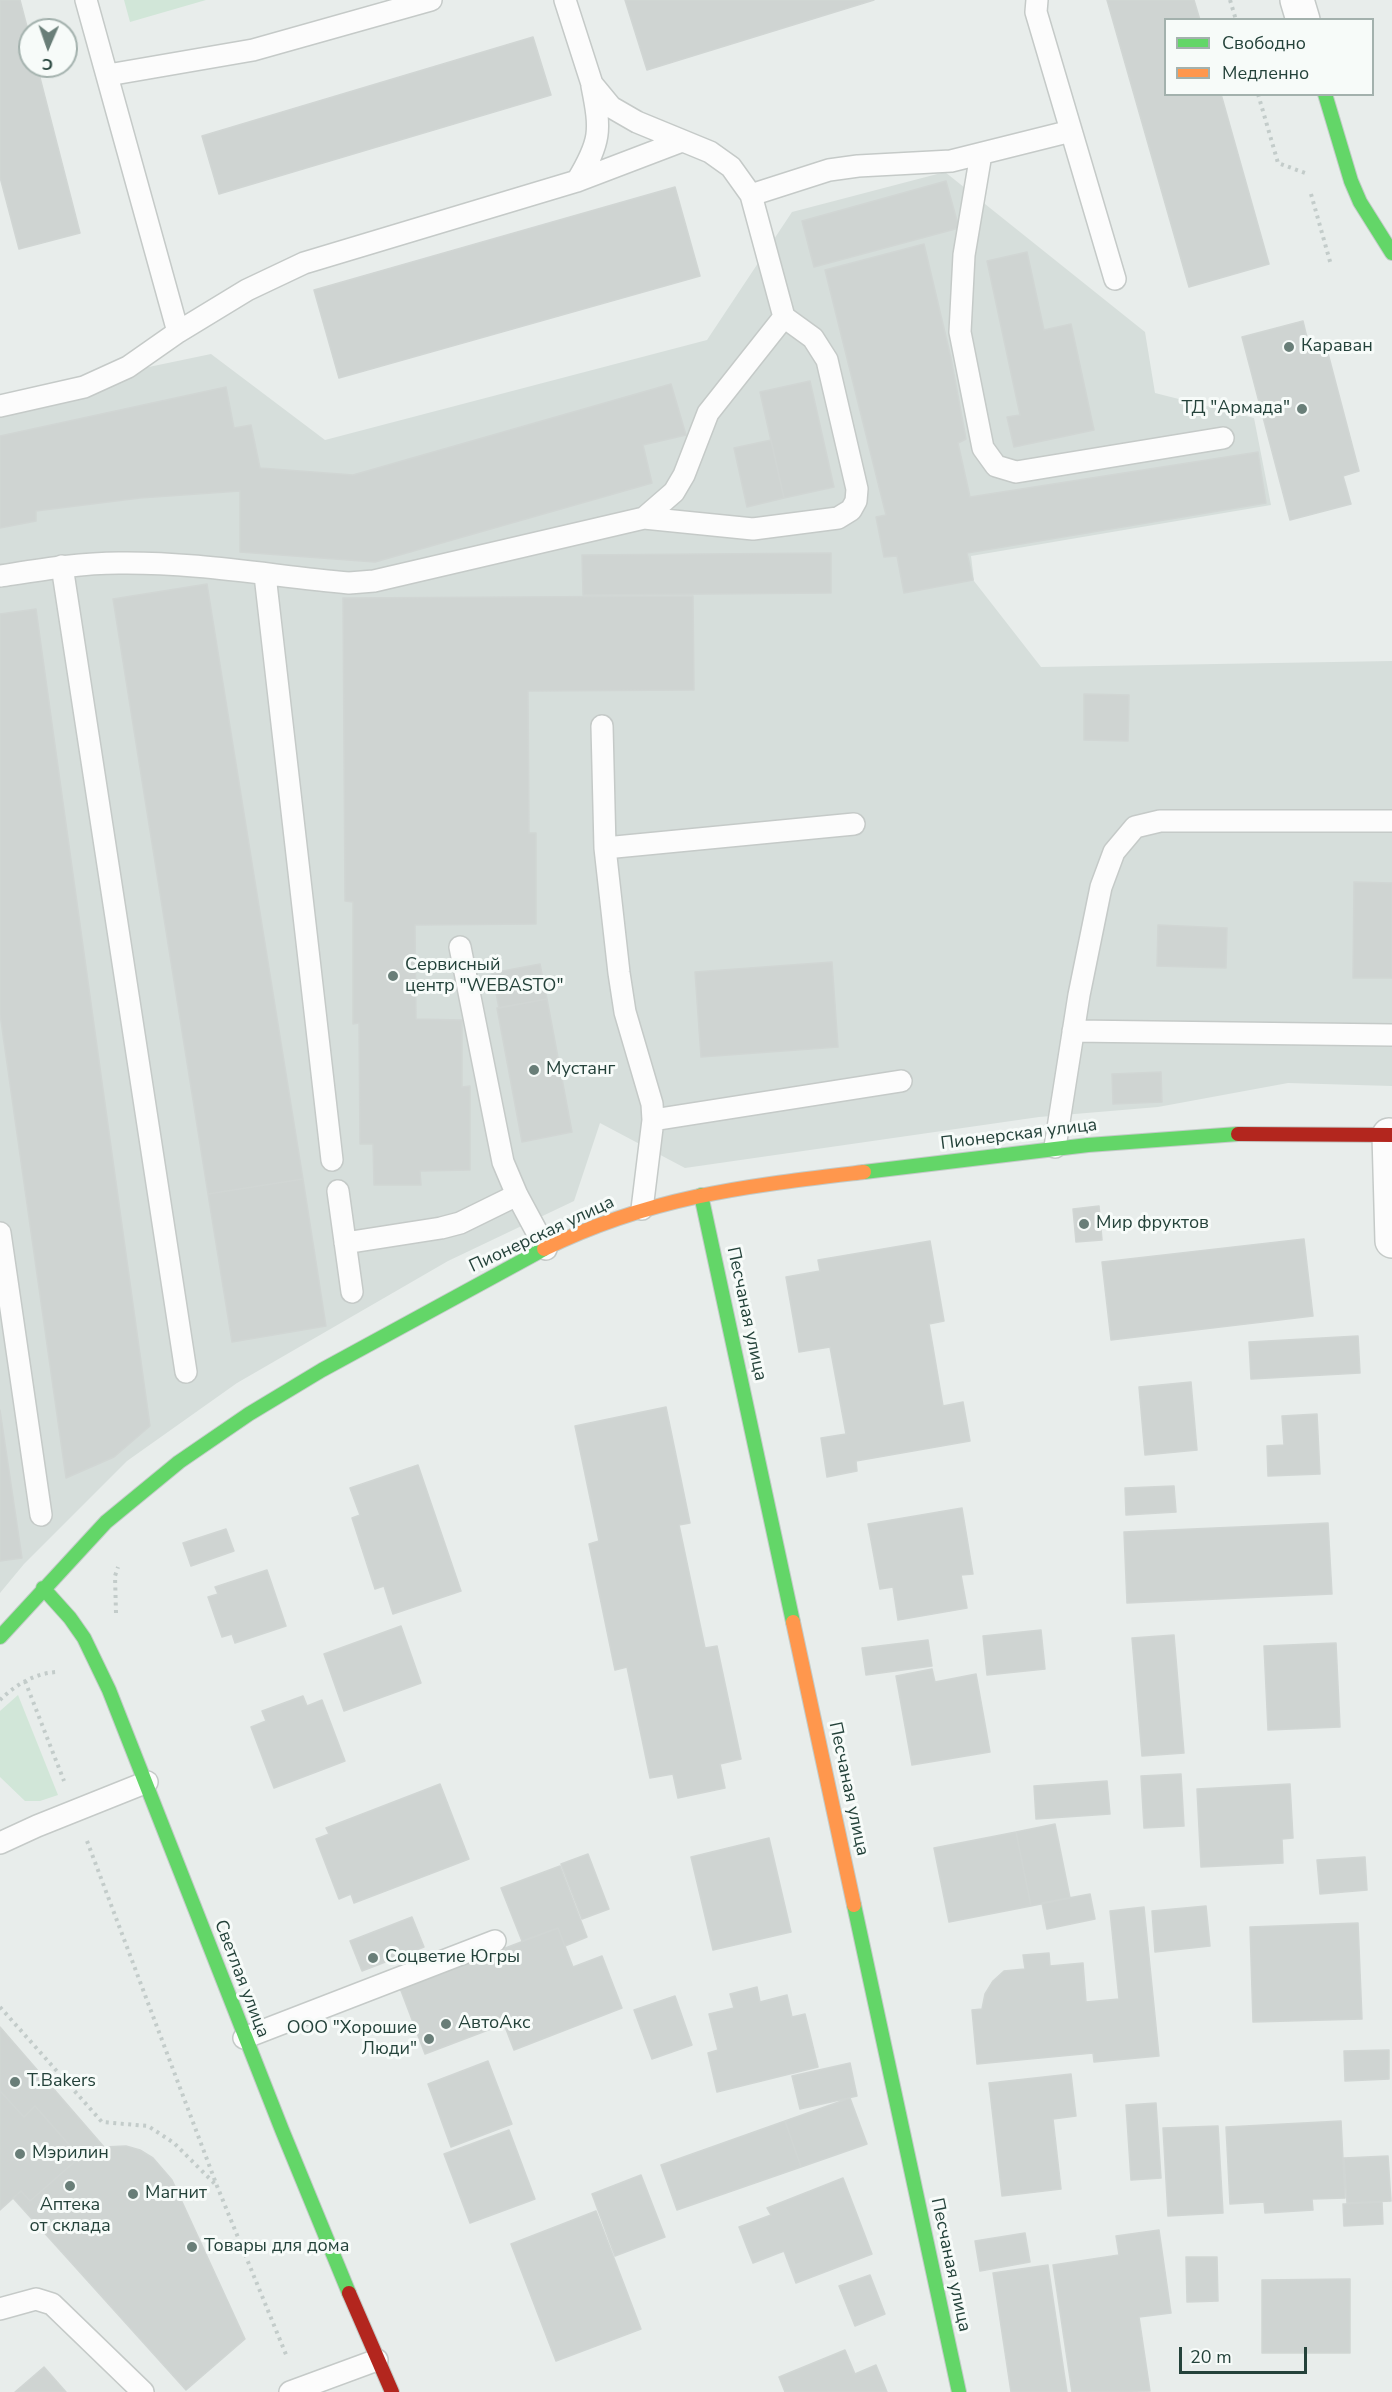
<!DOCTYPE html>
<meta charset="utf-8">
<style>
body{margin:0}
#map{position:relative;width:1392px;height:2392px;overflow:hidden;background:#e8edeb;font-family:"Nunito Sans",sans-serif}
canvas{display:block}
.legend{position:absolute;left:1164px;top:18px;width:210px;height:78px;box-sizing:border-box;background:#f7fbf9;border:2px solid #a3b1ad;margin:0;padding:8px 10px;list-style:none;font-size:18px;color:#24423a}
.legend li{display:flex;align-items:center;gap:12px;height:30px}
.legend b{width:30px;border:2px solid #a3b1ad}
.north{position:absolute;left:18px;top:18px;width:60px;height:60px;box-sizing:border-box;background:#f7fbf9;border:2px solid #a3b1ad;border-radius:50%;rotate:182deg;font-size:16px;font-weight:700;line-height:24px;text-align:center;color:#24423a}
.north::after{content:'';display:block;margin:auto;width:21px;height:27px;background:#697e78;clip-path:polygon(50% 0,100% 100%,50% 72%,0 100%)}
.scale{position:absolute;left:1179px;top:2347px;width:128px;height:27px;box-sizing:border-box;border:3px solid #24423a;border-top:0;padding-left:8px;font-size:18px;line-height:21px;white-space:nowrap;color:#24423a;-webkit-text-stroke:4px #f7fbf9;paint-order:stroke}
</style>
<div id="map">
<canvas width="1392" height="2392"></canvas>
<ul class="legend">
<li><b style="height:8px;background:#63d668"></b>Свободно</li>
<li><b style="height:8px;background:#ff974d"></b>Медленно</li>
</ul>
<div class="north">С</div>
<div class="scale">20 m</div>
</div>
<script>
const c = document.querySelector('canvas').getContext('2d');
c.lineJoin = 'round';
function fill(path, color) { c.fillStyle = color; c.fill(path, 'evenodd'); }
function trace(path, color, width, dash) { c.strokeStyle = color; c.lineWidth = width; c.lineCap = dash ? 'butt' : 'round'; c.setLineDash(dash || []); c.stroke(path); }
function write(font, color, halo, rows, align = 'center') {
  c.font = font + ' "Nunito Sans",sans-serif'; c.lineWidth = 6; c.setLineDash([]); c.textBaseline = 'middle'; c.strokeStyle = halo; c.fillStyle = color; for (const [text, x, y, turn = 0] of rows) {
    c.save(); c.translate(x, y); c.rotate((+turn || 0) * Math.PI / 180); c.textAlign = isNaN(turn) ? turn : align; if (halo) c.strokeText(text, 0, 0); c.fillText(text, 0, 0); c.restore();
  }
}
fill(new Path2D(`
 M945,172L1145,332L1155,393L1254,418L1271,505L971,556L974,581L1041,667L1392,661V1086L1288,1083L1158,1107L1039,1117L685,1168L600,1123L574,1201L448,1261L237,1383L127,1461L24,1564L0,1593V398L211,354L325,440L707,340L792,212Z`), '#d6dedb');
fill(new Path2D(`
 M124,0H206L130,22Z
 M18,1695L58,1795L40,1801H25L0,1777V1711Z`), '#d1e6d8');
const building = new Path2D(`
 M0,0H20L30,38V66H37L80,233L19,249L0,177Z
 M625,0H874L647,70Z
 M1107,0H1194L1200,20H1166V94H1221L1269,264L1189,287Z
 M533,37L551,95L219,194L202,136Z
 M946,181L959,228L814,267L802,221Z
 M675,187L700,276L339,378L314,290Z
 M924,244L951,358L966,439L958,443L970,497L1258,452L1266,503L967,553L973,580L904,593L897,556L884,557L876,517L886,515L825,270Z
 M1027,252L1044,330L1071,324L1094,430L1014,447L1007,417L1020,415L987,261Z
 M1303,321L1309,346L1325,342L1359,471L1343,476L1351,504L1290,520L1242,337Z
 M810,381L834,487L784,498L760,392Z
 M671,384L686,435L643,445L652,483L375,562L240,552V491L140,498L36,511V521L0,528V436L226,387L234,428L251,425L260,468L353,475Z
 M771,440L784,498L747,507L734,448Z
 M831,553V593L583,595L582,555Z
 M207,584L303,1179L208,1194L113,599Z
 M693,596L694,690L528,691L529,833H536V924L415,925L416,1019L462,1020V1087L470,1086V1170L420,1171L421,1185H374L373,1144H360L359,1023L353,1024V902L345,901L343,598Z
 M36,609L150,1426L114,1457L66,1478L0,1014V614Z
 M1084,694L1129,695L1128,741L1084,740Z
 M1354,882L1392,883V978H1353Z
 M1158,925L1227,928L1226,968L1157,966Z
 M832,962L838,1047L701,1057L695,972Z
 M540,964L547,999L499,1008L492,973Z
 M547,999L572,1132L522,1142L497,1008Z
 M1161,1072L1162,1102L1113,1104L1112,1074Z
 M303,1179L326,1326L232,1342L208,1194Z
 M1099,1206L1102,1240L1076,1242L1073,1209Z
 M1304,1239L1313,1316L1111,1340L1102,1262Z
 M930,1241L944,1321L929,1324L943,1406L963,1402L970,1441L856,1461L857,1471L827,1477L821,1438L846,1434L830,1347L799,1352L786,1277L820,1271L818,1260Z
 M1358,1336L1360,1373L1251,1379L1249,1342Z
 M1191,1382L1197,1450L1145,1455L1139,1387Z
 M666,1407L690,1523L679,1525L705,1648L717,1646L741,1759L720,1764L725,1788L678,1798L673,1774L650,1778L627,1667L615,1670L589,1544L599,1541L575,1426Z
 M0,1410L22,1558L0,1561Z
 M1317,1414L1320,1474L1268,1476L1267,1446L1284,1445L1282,1416Z
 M418,1465L461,1591L393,1614L384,1586L375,1589L352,1518L360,1515L350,1488Z
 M1174,1486L1176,1512L1126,1515L1125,1488Z
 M962,1508L973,1574L961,1575L967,1608L898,1620L893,1587L880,1589L868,1524Z
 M1328,1523L1332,1594L1127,1603L1124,1532Z
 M226,1529L234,1551L191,1566L183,1543Z
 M267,1570L286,1626L235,1643L232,1634L222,1637L208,1597L218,1594L215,1587Z
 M401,1626L421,1683L344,1711L324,1654Z
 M1041,1630L1045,1669L987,1675L983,1636Z
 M1174,1635L1184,1753L1142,1756L1132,1638Z
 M928,1640L932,1666L866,1675L862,1648Z
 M1336,1643L1340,1727L1268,1730L1264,1646Z
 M932,1669L935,1682L976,1674L990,1752L912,1765L896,1676Z
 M303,1696L307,1706L322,1700L345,1761L274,1788L251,1727L266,1721L262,1711Z
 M1181,1774L1184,1826L1144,1828L1141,1776Z
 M1107,1781L1110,1814L1036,1819L1034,1786Z
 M440,1784L469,1859L354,1903L351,1894L339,1899L316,1839L329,1834L326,1828Z
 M1290,1784L1293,1838L1282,1839L1283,1863L1201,1867L1197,1789Z
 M1055,1824L1070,1898L1031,1906L1016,1832Z
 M1016,1832L1031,1906L949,1922L934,1848Z
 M769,1838L791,1932L713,1950L691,1857Z
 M588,1854L609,1909L582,1919L561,1864Z
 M1365,1857L1367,1890L1320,1894L1317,1860Z
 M560,1866L587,1937L565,1946L558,1928L522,1941L501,1888Z
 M1090,1894L1095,1919L1047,1929L1042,1903Z
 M1206,1906L1210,1946L1155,1952L1152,1911Z
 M1144,1907L1159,2056L1094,2062L1093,2053L977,2064L972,2010L982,2009L985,1994L993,1981L1004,1971L1025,1969L1023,1955L1049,1953L1050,1966L1083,1963L1086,2002L1119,1999L1110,1911Z
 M412,1917L424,1947L362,1971L350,1941Z
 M1358,1923L1362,2019L1253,2022L1250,1927Z
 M558,1928L573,1967L602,1956L622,2008L514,2050L504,2024L425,2054L400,1988Z
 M757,1987L760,2002L787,1995L792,2017L805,2014L818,2067L717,2092L708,2053L718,2050L709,2014L734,2008L730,1994Z
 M675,1996L692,2045L652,2059L634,2010Z
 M0,2027L104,2147L126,2146L140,2150L153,2158L172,2180L245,2339L186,2390L13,2198L21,2191L30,2201L80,2157L35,2106L24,2117L0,2091Z
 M1389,2050V2079L1345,2081L1344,2051Z
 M488,2061L512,2124L451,2147L428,2084Z
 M850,2063L857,2096L800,2109L792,2076Z
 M1071,2074L1076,2116L1053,2119L1061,2189L1002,2196L989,2083Z
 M0,2091L24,2117L35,2106L80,2157L30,2201L21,2191L0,2210Z
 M850,2098L867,2144L801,2167L785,2121Z
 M1156,2103L1161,2178L1131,2180L1126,2105Z
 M785,2121L801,2167L677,2210L661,2165Z
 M1341,2121L1345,2198L1312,2199L1313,2210L1265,2213L1264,2202L1230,2204L1226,2127Z
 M1218,2126L1223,2213L1168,2216L1163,2128Z
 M509,2130L535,2199L470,2223L444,2154Z
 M1388,2156L1391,2201L1347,2203L1344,2158Z
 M641,2175L665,2237L615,2256L592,2194Z
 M843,2178L872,2254L796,2283L784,2251L753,2263L739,2227L771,2215L767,2208Z
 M1382,2202L1383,2224L1344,2226L1343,2204Z
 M596,2211L641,2329L556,2361L511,2244Z
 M1159,2230L1171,2313L1139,2317L1150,2391L1072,2392L1053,2265L1119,2255L1116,2236Z
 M1025,2233L1030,2262L980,2271L975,2241Z
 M1186,2257H1217L1218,2301L1187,2302Z
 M1048,2265L1067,2392H1011L993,2273Z
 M870,2275L885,2314L855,2326L839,2286Z
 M1350,2279V2353H1262V2280Z
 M845,2350L855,2374L876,2365L887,2392H785L779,2377Z
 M44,2367L66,2392H15Z`);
fill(building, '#cfd4d2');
trace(building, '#d1d6d4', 1.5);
const lane = new Path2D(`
 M86,0L178,332
 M565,0L592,84L611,107L637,122L710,152L731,167L751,195L784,317L813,338L827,360L857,489L856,501L851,510L838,518L753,529L644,518
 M1037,0L1036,12L1115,279
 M108,75L253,50L431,0
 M981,154L964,255L960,332L983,448L996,466L1016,472L1223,438
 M577,181C601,141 601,131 592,86
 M751,195L829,170L858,166L951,161L1071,131
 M0,406L84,387L128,367L178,332L247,290L304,263L577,181L682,141
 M62,566L186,1372
 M265,575L332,1160
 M0,576C39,570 79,563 119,563C196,562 272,576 349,583L374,581L644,518L674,492L684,475L708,413L784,317
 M602,726L605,848L619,973L625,1012L652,1104L653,1120L642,1209
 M605,848L854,824
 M460,947L503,1162L517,1195L546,1249
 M1073,1031L1392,1035
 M653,1120L901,1081
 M1055,1147L1079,995L1101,887L1114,852L1135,827L1160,821H1392
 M338,1191L352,1292
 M0,1233L41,1515
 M345,1243L441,1228L460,1223L517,1195
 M0,1843L37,1826L147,1782
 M244,2038L495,1941
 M0,2309L36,2299L52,2304L143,2392
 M290,2392L377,2360`);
const street = new Path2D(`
 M1297,0L1303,20
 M1389,1135L1392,1241`);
const fast = new Path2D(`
 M1325,94L1351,181L1360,202L1392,253
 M864,1172L1088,1145L1238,1134
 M701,1195L793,1622
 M43,1588L70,1618L84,1638L109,1690L282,2130L349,2293
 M0,1637L106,1522L179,1462L249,1414L322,1370L544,1249
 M854,1905L959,2392`);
const slow = new Path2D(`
 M544,1249C652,1196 747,1186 864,1172
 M793,1622L854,1905`);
const jam = new Path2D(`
 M1238,1134L1392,1135
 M349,2293L392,2392`);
trace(lane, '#c5cac8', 24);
trace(street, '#c5cac8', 36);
trace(fast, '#c3cbc8', 16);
trace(slow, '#c3cbc8', 16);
trace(jam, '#c3cbc8', 16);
trace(new Path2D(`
 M1230,0L1236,20
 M1258,94L1278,163L1305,173
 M1311,194L1331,265
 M116,1613L115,1576L118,1567
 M25,1681L64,1781
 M0,1700C15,1685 35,1673 57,1672
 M87,1841L217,2186L287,2357
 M0,2007L102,2122L148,2126L174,2143L215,2184`), '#c3ccca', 4, [3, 4.5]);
trace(lane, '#fcfcfc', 21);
trace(street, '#fcfcfc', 33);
trace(fast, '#63d668', 14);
trace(slow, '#ff974d', 14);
trace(jam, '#b3261e', 14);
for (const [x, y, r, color] of [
 [1289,347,6,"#697e78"],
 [1302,409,6,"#697e78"],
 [393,976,6,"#697e78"],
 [534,1070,6,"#697e78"],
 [1084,1224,6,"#697e78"],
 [373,1958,6,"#697e78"],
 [446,2024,6,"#697e78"],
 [429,2039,6,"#697e78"],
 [15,2082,6,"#697e78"],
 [20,2154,6,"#697e78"],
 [70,2186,6,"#697e78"],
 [133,2194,6,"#697e78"],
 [192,2247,6,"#697e78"]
]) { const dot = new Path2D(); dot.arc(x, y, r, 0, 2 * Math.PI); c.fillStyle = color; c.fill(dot); trace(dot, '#f7fbf9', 2); }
write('18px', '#24423a', '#f7fbf9', [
 ["Караван",1301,347],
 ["ТД \"Армада\"",1290,409,"right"],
 ["Сервисный",405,966],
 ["центр \"WEBASTO\"",405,987],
 ["Мустанг",546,1070],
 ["Мир фруктов",1096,1224],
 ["Соцветие Югры",385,1958],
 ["АвтоАкс",458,2024],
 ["ООО \"Хорошие",417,2029,"right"],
 ["Люди\"",417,2050,"right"],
 ["T.Bakers",27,2082],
 ["Мэрилин",32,2154],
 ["Магнит",145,2194],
 ["Аптека",70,2206,"center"],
 ["от склада",70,2227,"center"],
 ["Товары для дома",204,2247]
], 'left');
write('18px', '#24423a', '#f7fbf9', [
 ["Пионерская улица",1019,1135,-7],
 ["Пионерская улица",542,1235,-25],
 ["Песчаная улица",746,1314,78],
 ["Песчаная улица",848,1789,78],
 ["Светлая улица",241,1979,69],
 ["Песчаная улица",950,2265,78]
]);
</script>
